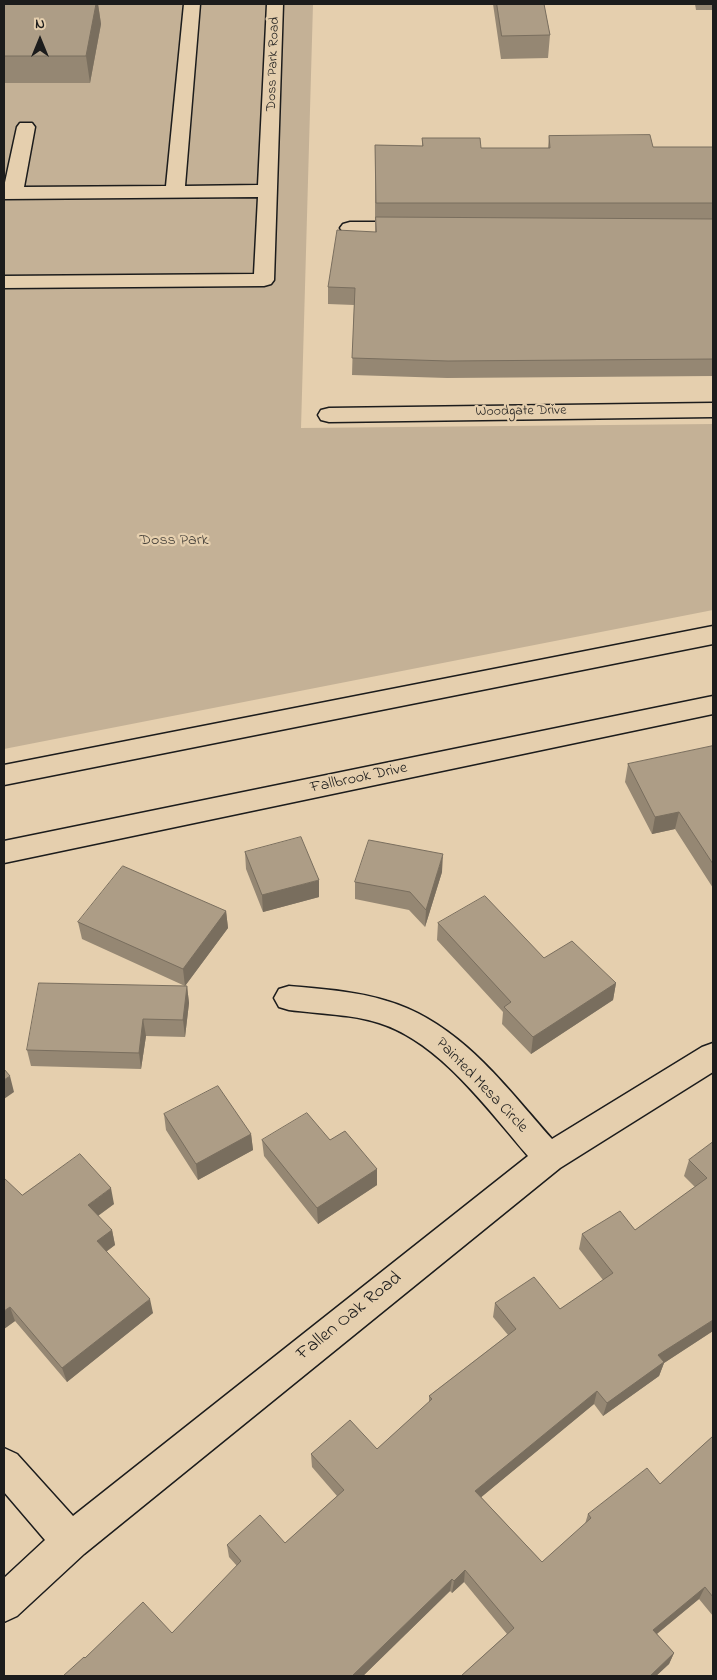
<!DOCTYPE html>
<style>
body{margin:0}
#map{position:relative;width:717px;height:1680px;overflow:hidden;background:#e5cfae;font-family:"Indie Flower",sans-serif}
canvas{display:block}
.frame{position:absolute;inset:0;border:5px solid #1c1c1c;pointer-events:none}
.north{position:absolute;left:15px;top:15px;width:50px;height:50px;-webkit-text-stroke:4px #e5cfae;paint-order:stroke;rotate:0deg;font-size:14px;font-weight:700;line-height:20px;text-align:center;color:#1c1c1c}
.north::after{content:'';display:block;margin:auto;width:18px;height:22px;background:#1c1c1c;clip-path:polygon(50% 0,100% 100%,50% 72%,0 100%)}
</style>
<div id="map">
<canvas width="717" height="1680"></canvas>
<div class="frame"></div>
<div class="north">N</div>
</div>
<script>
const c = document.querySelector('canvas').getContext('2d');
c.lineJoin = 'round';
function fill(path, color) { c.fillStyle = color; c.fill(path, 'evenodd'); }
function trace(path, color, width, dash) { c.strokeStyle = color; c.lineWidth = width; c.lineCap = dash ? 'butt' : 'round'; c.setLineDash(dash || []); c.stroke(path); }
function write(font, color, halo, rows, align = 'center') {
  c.font = font + ' "Indie Flower",sans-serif'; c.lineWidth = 4.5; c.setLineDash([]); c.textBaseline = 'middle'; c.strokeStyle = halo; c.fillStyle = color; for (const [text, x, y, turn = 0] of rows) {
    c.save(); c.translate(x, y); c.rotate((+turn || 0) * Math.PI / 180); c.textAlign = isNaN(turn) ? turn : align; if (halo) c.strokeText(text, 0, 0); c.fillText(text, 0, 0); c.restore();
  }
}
fill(new Path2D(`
 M4,4H313L301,428L713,424V610L4,749Z`), '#c4b196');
const minor = new Path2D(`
 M184,4H200L185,186L258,185L267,4H283L274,280L271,284L264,286L4,288V276L254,274L258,197L4,199V187L17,127L20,123H32L35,127L24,187L166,186Z
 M350,222H412L419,224L422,228L419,232L412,234L343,232L340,228L343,224Z
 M713,403V417L329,422L321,420L318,415L321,410L329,408Z
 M289,986C322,989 356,991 387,1001C459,1022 505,1086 552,1139L702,1047L713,1043V1072L560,1168L84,1554L17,1616L4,1622V1578L45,1540L4,1492V1448L17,1454L73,1516L528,1156C488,1110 440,1042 379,1023C351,1014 319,1014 289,1010L279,1007L274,998L279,989Z`);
const major = new Path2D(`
 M713,626V644L4,785V765Z
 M713,696V714L4,863V841Z`);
trace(minor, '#1c1c1c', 3);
trace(major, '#1c1c1c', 3);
fill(minor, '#e5cfae');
fill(major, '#e5cfae');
fill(new Path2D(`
 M4,4H98L101,24L90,83H4Z
 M493,4H544L550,35L548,58L501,59Z
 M695,4H713V10H696Z
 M549,136L653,147H713V376L447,378L352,375L354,305L328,304V287L375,232V145L422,146V138L481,148H548Z
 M713,746V888L675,829L652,834L625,782L628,764Z
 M245,852L319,897L263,912L246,869Z
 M442,872L425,927L409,910L355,899V882Z
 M226,911L228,928L185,986L82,939L78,922Z
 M438,923L544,958L616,983L613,1000L531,1054L502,1024L503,1012L437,940Z
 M187,986L189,1003L185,1037L146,1036L141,1069L31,1066L27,1050Z
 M164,1114L251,1134L253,1150L198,1180L166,1130Z
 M262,1140H330L377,1169V1185L318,1224L264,1156Z
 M713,1142V1331L664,1363L659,1376L603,1416L594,1404L481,1497L542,1562L585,1524L588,1514L660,1484L713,1436V1616L699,1599L657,1634L674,1653L669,1664L656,1676H461L507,1634L464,1582L452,1593L450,1591L363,1676H63L85,1658L172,1633L237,1566L229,1557L227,1545L285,1543L337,1496L312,1467L311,1454L377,1449L429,1402V1396L508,1335L493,1317L495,1303L560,1309L603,1280L579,1249L582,1234L635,1230L695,1187L684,1176L689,1160Z
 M22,1195L114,1204L98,1216L112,1230L115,1245L106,1252L153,1313L67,1382L15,1321L4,1329Z`), '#958773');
fill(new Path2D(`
 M96,4H98L101,24L90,83L86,56Z
 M679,812L675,829L652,834L655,817Z
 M443,854L442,872L425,927L426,910Z
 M319,880V897L263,912L262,895Z
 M226,911L228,928L185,986L183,969Z
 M616,983L613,1000L531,1054L533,1037Z
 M187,986L189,1003L185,1037L183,1020Z
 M143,1019L146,1036L141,1069L139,1053Z
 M10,1076L14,1092L4,1099V1080Z
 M251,1134L253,1150L198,1180L196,1164Z
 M377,1169V1185L318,1224L317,1208Z
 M111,1188L114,1204L92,1220L88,1205Z
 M112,1230L115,1245L100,1256L97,1241Z
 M150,1299L153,1313L67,1382L62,1368Z
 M10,1307L15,1321L4,1329V1311Z
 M713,1320V1331L664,1363L659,1376L603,1416L607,1403L658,1355Z
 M597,1391L594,1404L473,1504L475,1491Z
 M465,1570L464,1582L452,1593L454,1581Z
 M452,1579L450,1591L363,1676H352Z
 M705,1587L699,1599L648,1641L653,1630Z
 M674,1653L669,1664L656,1676H650Z`), '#796e5e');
const building = new Path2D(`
 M4,4H96L86,56H4Z
 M497,4H544L550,35L502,36Z
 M650,135L653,147H713V203H376L375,145L423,146L422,138H480L481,148H550L549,136Z
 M376,217L713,219V359L448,361L352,358L355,288L328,287L337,230L376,232Z
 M713,746V864L679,812L655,817L628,764Z
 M301,837L319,880L262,895L245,852Z
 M369,840L443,854L426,910L410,892L355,882Z
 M123,866L226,911L183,969L78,922Z
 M485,896L544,958L572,941L616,983L533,1037L504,1007L511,1002L438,923Z
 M39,983L187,986L183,1020L143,1019L139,1053L27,1050Z
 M4,1069L10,1076L4,1080Z
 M218,1086L251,1134L196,1164L164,1114Z
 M307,1113L330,1140L345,1131L377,1169L317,1208L262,1140Z
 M713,1142V1320L658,1355L664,1362L607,1403L597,1391L475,1491L542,1562L591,1518L588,1514L647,1468L660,1484L713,1436V1597L705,1587L653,1630L674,1653L650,1676H461L514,1628L465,1570L454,1581L452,1579L352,1676H63L84,1657L85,1658L143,1602L172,1633L241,1561L227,1545L260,1515L285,1543L344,1490L311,1454L350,1420L377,1449L432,1399L429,1396L516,1329L495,1303L534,1277L560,1309L613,1273L582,1234L620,1211L635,1230L707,1178L689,1160Z
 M80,1154L111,1188L88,1205L112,1230L97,1241L150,1299L62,1368L10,1307L4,1311V1178L22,1195Z`);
fill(building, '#ad9d86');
trace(building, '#796e5e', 1);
write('14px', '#1c1c1c', '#e5cfae', [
 ["Doss Park Road",274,64,-88],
 ["Woodgate Drive",521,412,-1]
]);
write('16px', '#46413a', '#e5cfae', [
 ["Doss Park",174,541]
]);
write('16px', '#1c1c1c', '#e5cfae', [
 ["Fallbrook Drive",359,779,-12],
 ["Painted Mesa Circle",481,1086,46]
]);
write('19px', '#1c1c1c', '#e5cfae', [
 ["Fallen Oak Road",350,1317,-39]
]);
</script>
